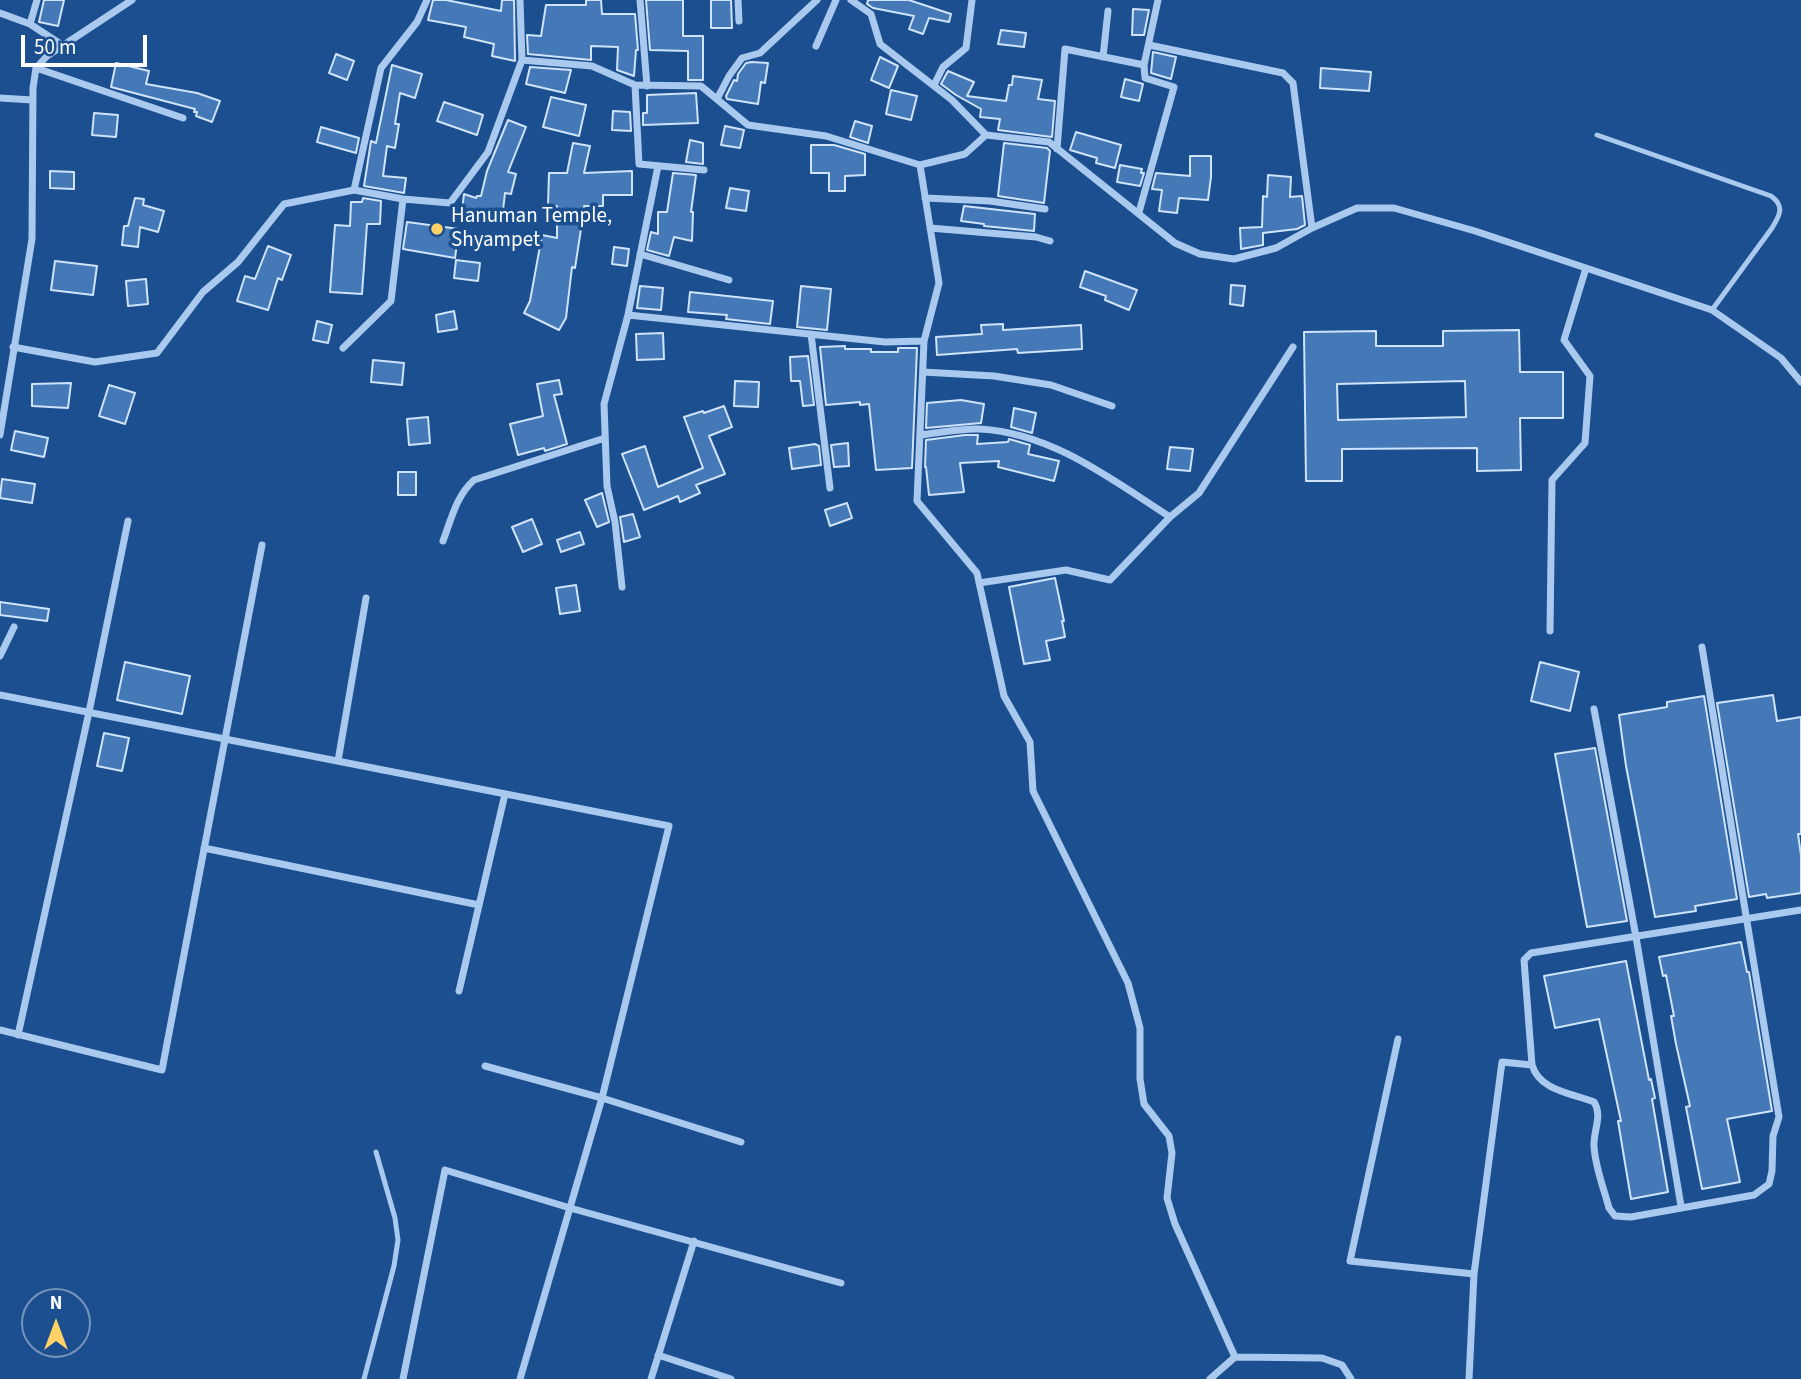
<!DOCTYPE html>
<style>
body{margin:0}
#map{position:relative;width:1801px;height:1379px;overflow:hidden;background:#1b4f8f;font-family:"Source Sans 3",sans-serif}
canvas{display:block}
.north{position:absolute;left:21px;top:1288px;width:70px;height:70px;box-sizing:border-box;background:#1b4f8f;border:2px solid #7695bc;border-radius:50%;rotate:0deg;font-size:19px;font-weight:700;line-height:28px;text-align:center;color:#fff}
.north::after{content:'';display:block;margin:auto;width:24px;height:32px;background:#ffd166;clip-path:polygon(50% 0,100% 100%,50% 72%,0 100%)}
.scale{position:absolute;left:21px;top:35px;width:126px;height:32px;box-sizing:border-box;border:4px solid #fff;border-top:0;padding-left:9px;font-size:21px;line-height:24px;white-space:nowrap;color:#fff;-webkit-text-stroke:5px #1b4f8f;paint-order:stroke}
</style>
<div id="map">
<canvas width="1801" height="1379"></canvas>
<div class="north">N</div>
<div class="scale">50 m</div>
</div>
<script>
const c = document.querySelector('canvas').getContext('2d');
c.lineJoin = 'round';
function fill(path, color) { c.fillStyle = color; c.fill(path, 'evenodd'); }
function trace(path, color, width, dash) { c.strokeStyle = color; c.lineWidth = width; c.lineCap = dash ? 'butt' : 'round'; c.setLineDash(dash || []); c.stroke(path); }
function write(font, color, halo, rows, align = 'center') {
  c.font = font + ' "Source Sans 3",sans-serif'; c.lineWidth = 7; c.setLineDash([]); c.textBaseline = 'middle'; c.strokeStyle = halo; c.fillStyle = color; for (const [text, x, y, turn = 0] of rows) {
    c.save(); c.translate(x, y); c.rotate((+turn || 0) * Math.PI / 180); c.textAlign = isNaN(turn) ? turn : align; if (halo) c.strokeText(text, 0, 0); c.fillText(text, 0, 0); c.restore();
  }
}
const building = new Path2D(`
 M44,0H64L58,26L39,22Z
 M433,0H446L501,11L502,0H514L515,61L492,56L494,44L464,37L466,27L428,20Z
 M586,0H601L602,14H635L638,50H636L634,76L617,70L618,47L591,46V60L528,54L527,35L541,36L546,5H586Z
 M646,0H683V36H703V80H688V51L650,50Z
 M711,0H731L732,28H711Z
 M868,0H909L951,14L949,22L929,18L923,34L909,29L914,16L873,8L867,4Z
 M1133,9L1149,10L1144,35H1132Z
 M1001,30L1026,33L1024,47L998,44Z
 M1153,52L1176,57L1171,79L1151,73Z
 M336,54L354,61L347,80L329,73Z
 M880,57L898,66L889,88L871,80Z
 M752,62L768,63L765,83L761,82L758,104L727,99L726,96L734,80L737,81L738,74L746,63Z
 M116,63L149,71L146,84L197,93L220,101L212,122L196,116L197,112H194L195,109L111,87Z
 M392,65L422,74L415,98L400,93L395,124H399L395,148L387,146L383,176L406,178L404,193L364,186L371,141L376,143Z
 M530,67L571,70L565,93L526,84Z
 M1321,68L1371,72L1369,91L1320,88Z
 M948,71L974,82L967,96L1006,101L1009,85H1012L1013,76L1042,80L1038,99L1055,101L1052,137L998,130L1000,119L980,117L981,109L956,95L941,84Z
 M1125,79L1143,84L1139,101L1121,97Z
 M891,90L917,96L911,120L886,114Z
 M696,93L698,123L643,125V113H647V95Z
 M551,97L586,105L579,136L543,127Z
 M444,102L483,115L477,135L437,121Z
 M613,111L630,112L631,131L612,130Z
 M94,113L118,115L116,137L92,135Z
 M508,120L526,127L508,172L516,174L511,194L505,193L502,219L482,216L481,220L461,218L464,194L476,198L477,196H481L487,171Z
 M855,121L872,126L868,143L850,137Z
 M725,126L744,130L740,148L721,145Z
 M321,127L359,138L356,153L317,142Z
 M1076,132L1121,145L1115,168L1096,163L1097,158L1070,150Z
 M690,140L703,143V164L686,162Z
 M573,143L590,146L584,173L632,171V195H603V206H584V229H581L575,268L572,267L566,318L559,330L524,313L530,301L542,235L557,238V206L548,205L549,173H567Z
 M1004,143L1047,148L1050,151L1044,203L998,196Z
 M811,145H834L865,154V175L845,176V191H829V173H811Z
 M1190,156H1211V177L1208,200L1179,198L1177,213L1159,211L1162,190L1152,189L1156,173L1190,176Z
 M1120,165L1142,169L1141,173H1144L1140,186L1117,182Z
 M50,171L74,172V189L50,188Z
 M673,173L696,175L691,212H693L692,241L674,237L669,256L647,250L651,232L658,234V212H667Z
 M1268,175L1291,177L1290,197L1302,196L1305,225L1297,229L1263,233V245L1241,249L1240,228L1262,227L1263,196L1267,197Z
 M730,188L749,191L746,211L726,208Z
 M135,198L144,199L143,205L164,211L158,232L140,227L138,247L122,245L124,226H128Z
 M363,198L381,201L380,224H367L362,294L330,292L335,225L350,226L351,202H362Z
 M964,206L1035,214L1034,231L984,226V224L961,221Z
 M407,222L459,229L455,258L403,249Z
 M268,246L291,255L282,280L278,278L268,310L237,301L245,276L255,279Z
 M614,247L629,249L627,266L612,264Z
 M456,260L480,263L478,281L454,278Z
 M55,261L97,266L93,295L51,290Z
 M1085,271L1137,290L1129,310L1105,300L1106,296L1080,287Z
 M146,279L148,304L128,306L126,281Z
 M1231,285L1245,286L1243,306L1230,304Z
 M640,286L663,288L661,310L637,308Z
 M801,286L831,289L827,330L797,327Z
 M690,292L773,301L770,324L726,319L727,315L688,312Z
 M454,311L457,329L438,332L436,315Z
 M317,321L332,325L328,343L313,340Z
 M1003,324V330L1081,325L1082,349L1018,353L1017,349L937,355L936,337L982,334L981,325Z
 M1519,330L1520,372H1563V418H1520L1521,470L1477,471V448L1342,449V481H1306L1304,332L1376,331V346H1443V331ZM1465,381L1466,417L1338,420L1337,384Z
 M663,333L664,359L637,360L636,334Z
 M845,346V349H871V352H898V348H917L912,468L876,470L869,404L860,405V402L826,405L820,347Z
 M808,356L814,405L803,406L800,381H791L790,357Z
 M373,360L404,363L402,385L371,382Z
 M559,380L562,394L554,395L567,444L545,451L544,448L518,455L510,424L543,416L537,384Z
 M735,381L759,382L758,407L734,406Z
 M71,383L68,408L32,406V384Z
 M109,385L135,393L125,424L99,416Z
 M961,400L984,404L981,423L926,428L927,403Z
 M724,406L732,427L709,436L725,474L696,485L700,493L680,502L678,496L644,510L622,454L645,446L658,487L703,468L684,417L703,411L704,413Z
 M1014,408L1036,413L1032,433L1011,427Z
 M428,417L430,443L409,445L407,419Z
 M15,431L48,438L44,457L11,450Z
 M965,435H978L977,444L1008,442L1009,439L1030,445L1028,454L1059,461L1054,481L998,467L999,461L960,463L964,492L929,495L926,467H925L926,440Z
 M848,443L849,466L834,467L831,445Z
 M815,444L819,446L821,465L792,469L789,448Z
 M1170,447L1193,449L1190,471L1167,469Z
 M398,472H416V495H398Z
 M2,479L35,484L32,503L0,498Z
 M602,493L609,522L597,527L585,500Z
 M847,503L852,518L830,526L825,510Z
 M633,514L640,537L624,542L620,517Z
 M532,519L542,544L523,552L512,527Z
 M580,532L584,544L561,552L557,540Z
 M1055,578L1064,621H1062L1065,637L1046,641L1050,660L1024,664L1009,587Z
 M576,585L580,611L560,614L556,588Z
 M0,602L49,609L47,621L0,615Z
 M125,662L190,676L182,714L117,700Z
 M1540,662L1579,672L1570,711L1531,701Z
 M1773,695L1777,721L1801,717V834H1798L1801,855V893L1767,898L1766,894L1749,897L1717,703Z
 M1704,696L1737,899L1695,906L1696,911L1655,917L1626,766L1619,715L1667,707V702Z
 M104,733L129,738L122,771L97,766Z
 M1595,748L1627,921L1587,927L1555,754Z
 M1741,942L1747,972H1749L1772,1111L1727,1119L1740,1182L1702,1189L1686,1107L1690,1106L1676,1044L1671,1016H1674L1666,975L1663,976L1659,957Z
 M1626,961L1649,1080L1651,1079L1655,1098L1652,1099L1668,1192L1631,1199L1618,1121H1621L1599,1019L1555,1028L1544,976Z`);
fill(building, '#4478b7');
trace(building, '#cfe3fa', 2);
trace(new Path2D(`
 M1597,135L1771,196C1785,206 1780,215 1772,228L1712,310
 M364,1379L394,1266L398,1240L395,1218L376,1152`), '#a9c9ee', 5);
trace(new Path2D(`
 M640,0L647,86
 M738,0L739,21
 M851,0L871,14L880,44L952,100L986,135
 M0,13L30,24L62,45
 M30,24L37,0
 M1149,45L1283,73L1293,83L1312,228
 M816,46L836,0
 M1103,57L1108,11
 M522,60L592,66L635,85L701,86L748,125L826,136L920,165L939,283L924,341L917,501L977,573L1004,696L1030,742L1033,791L1128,983L1140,1028V1079L1144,1104L1169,1136L1172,1153L1167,1198L1175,1224L1235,1357
 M36,68L183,118
 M635,85L639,164L704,170
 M934,85L943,67L966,48L972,0
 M0,98L32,100
 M717,99L729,76L742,58L760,53L817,0
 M1057,149L1065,49L1144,65L1158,0
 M920,165L965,154L986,135L1049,142L1175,243L1200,254L1234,259L1276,248L1312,228L1357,208H1394L1475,231L1712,310L1781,358L1801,382
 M354,190L381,68L417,22L427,0
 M925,198L990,201L1045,209
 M1139,212L1174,87L1145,78L1144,65
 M930,228L1036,237L1050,241
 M640,254L729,280
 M628,315L885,342L924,341
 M811,334L830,488
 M13,347L95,362L157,353L203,292L238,262L284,204L354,190L403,199L450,203L488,152L522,60L520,0
 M343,348L391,301L403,199
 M923,372L994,376L1051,385L1112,406
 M0,435L32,239L33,88L36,68L47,56L132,0
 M920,435C939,433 960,428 980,429C1052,433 1111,479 1170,517
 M443,541C451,520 456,496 474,480L605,438
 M979,583L1066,570L1110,580L1170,517L1199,493L1293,347
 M622,587L615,522L607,486L604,404L628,315L658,166
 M1550,631L1552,480L1585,443L1590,376L1564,340L1586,268
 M0,656L14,627
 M0,695L669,826L602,1098L520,1379
 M1594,709L1636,937L1681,1206
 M338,761L366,598
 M204,848L479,905
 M459,991L505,794
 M0,1030L162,1070L262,545
 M18,1035L89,712L128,521
 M1398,1039L1350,1261L1474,1274
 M1532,1065L1524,960L1531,953L1801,910
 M485,1066L602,1098L741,1142
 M658,1355L731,1379
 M403,1379L445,1170L570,1208L841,1283
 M651,1379L694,1241
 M1210,1379L1235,1357L1322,1358L1342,1365L1351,1379
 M1469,1379L1474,1274L1502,1062L1532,1065C1540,1091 1571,1093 1594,1102C1603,1116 1593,1131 1594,1146C1595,1167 1604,1189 1609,1208L1615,1216L1631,1217L1754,1195L1769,1184L1772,1171L1773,1136L1779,1117L1702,647`), '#a9c9ee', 7);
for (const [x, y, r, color] of [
 [437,229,7,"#ffd166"]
]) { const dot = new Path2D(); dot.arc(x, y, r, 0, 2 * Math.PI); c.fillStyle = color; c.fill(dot); trace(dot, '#1b4f8f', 2.5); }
write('21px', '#fff', '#1b4f8f', [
 ["Hanuman Temple,",451,217],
 ["Shyampet",451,241]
], 'left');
</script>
